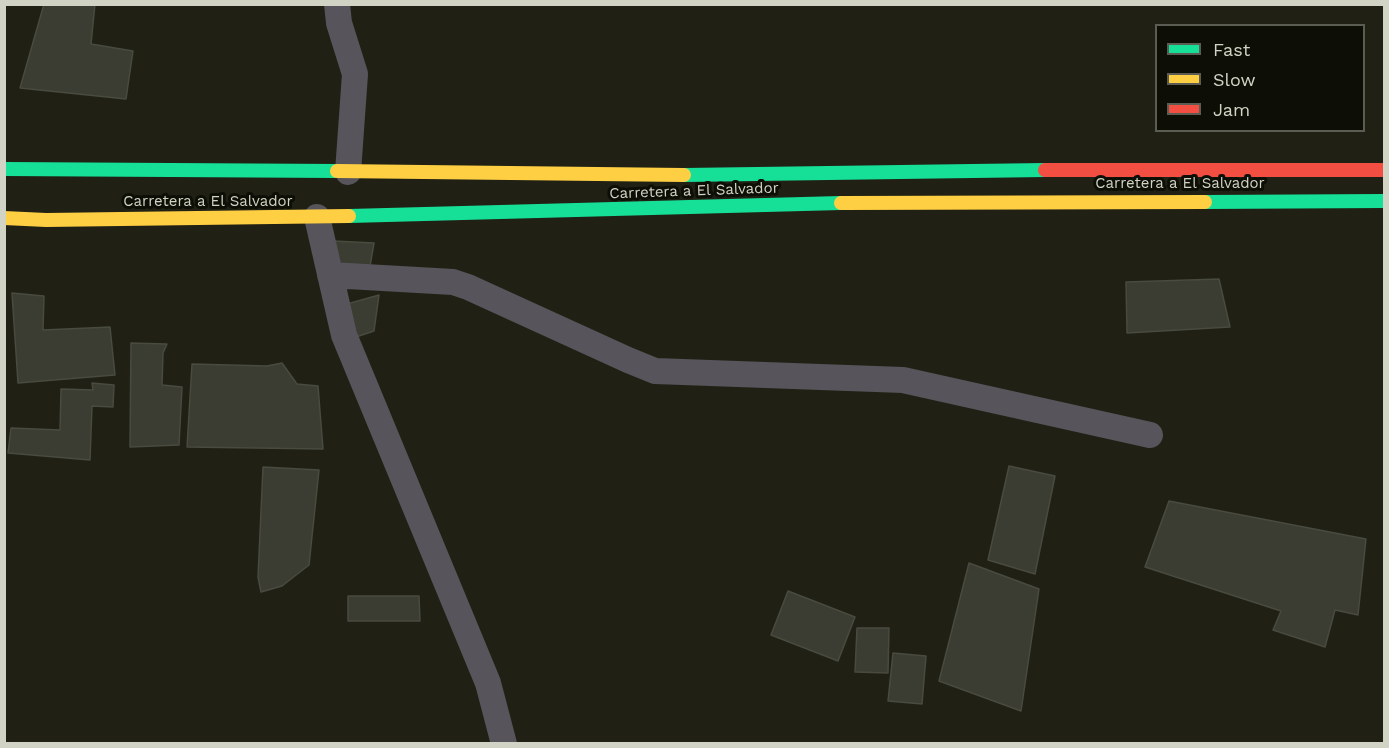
<!DOCTYPE html>
<style>
body{margin:0}
#map{position:relative;width:1389px;height:748px;overflow:hidden;background:#202114;font-family:"Work Sans",sans-serif}
canvas{display:block}
.frame{position:absolute;inset:0;border:6px solid #d1d3c5;pointer-events:none}
.legend{position:absolute;left:1155px;top:24px;width:210px;height:108px;box-sizing:border-box;background:#0d0e05;border:2px solid #5b5d52;margin:0;padding:8px 10px;list-style:none;font-size:18px;color:#d1d3c5}
.legend li{display:flex;align-items:center;gap:12px;height:30px}
.legend b{width:30px;border:2px solid #5b5d52}
</style>
<div id="map">
<canvas width="1389" height="748"></canvas>
<div class="frame"></div>
<ul class="legend">
<li><b style="height:8px;background:#16e098"></b>Fast</li>
<li><b style="height:8px;background:#ffcf43"></b>Slow</li>
<li><b style="height:8px;background:#f24e42"></b>Jam</li>
</ul>
</div>
<script>
const c = document.querySelector('canvas').getContext('2d');
c.lineJoin = 'round';
function fill(path, color) { c.fillStyle = color; c.fill(path, 'evenodd'); }
function trace(path, color, width, dash) { c.strokeStyle = color; c.lineWidth = width; c.lineCap = dash ? 'butt' : 'round'; c.setLineDash(dash || []); c.stroke(path); }
function write(font, color, halo, rows, align = 'center') {
  c.font = font + ' "Work Sans",sans-serif'; c.lineWidth = 6; c.setLineDash([]); c.textBaseline = 'middle'; c.strokeStyle = halo; c.fillStyle = color; for (const [text, x, y, turn = 0] of rows) {
    c.save(); c.translate(x, y); c.rotate((+turn || 0) * Math.PI / 180); c.textAlign = isNaN(turn) ? turn : align; if (halo) c.strokeText(text, 0, 0); c.fillText(text, 0, 0); c.restore();
  }
}
const building = new Path2D(`
 M44,4H95L91,44L133,51L126,99L20,88Z
 M334,241L374,243L369,272L340,271Z
 M1219,279L1230,327L1127,333L1126,282Z
 M12,293L44,296L43,330L110,327L115,375L18,383Z
 M379,295L374,331L356,337L347,304Z
 M131,343L167,344L163,353L162,385L182,387L179,445L130,447Z
 M282,363L297,384L318,386L323,449L187,447L192,364L267,366Z
 M92,383L114,385L113,407L92,406L90,460L8,453L11,428L60,430L61,389L93,390Z
 M1009,466L1055,476L1035,574L988,560Z
 M263,467L319,470L309,565L282,586L261,592L258,577Z
 M1169,501L1366,539L1358,615L1335,610L1325,647L1273,630L1281,611L1145,567Z
 M969,563L1039,589L1021,711L939,681Z
 M788,591L855,617L838,661L771,635Z
 M348,596H419L420,621H348Z
 M857,628H889L888,673L855,672Z
 M893,653L926,656L922,704L888,701Z`);
fill(building, '#3c3d32');
trace(building, '#494a40', 1.5);
trace(new Path2D(`
 M337,4L339,23L355,74L348,172
 M317,217L344,335L488,683L504,744
 M330,275L453,282L468,287L628,360L655,371L903,380L1150,435`), '#57545b', 26);
trace(new Path2D(`
 M4,169L337,171
 M684,175L1045,170
 M1205,202L1384,201
 M349,216L841,203`), '#16e098', 14);
trace(new Path2D(`
 M337,171L684,175
 M841,203L1205,202
 M4,218L46,220L349,216`), '#ffcf43', 14);
trace(new Path2D(`
 M1045,170H1384`), '#f24e42', 14);
write('15px', '#d1d3c5', '#0d0e05', [
 ["Carretera a El Salvador",1180,184],
 ["Carretera a El Salvador",694,191,-2],
 ["Carretera a El Salvador",208,202]
]);
</script>
